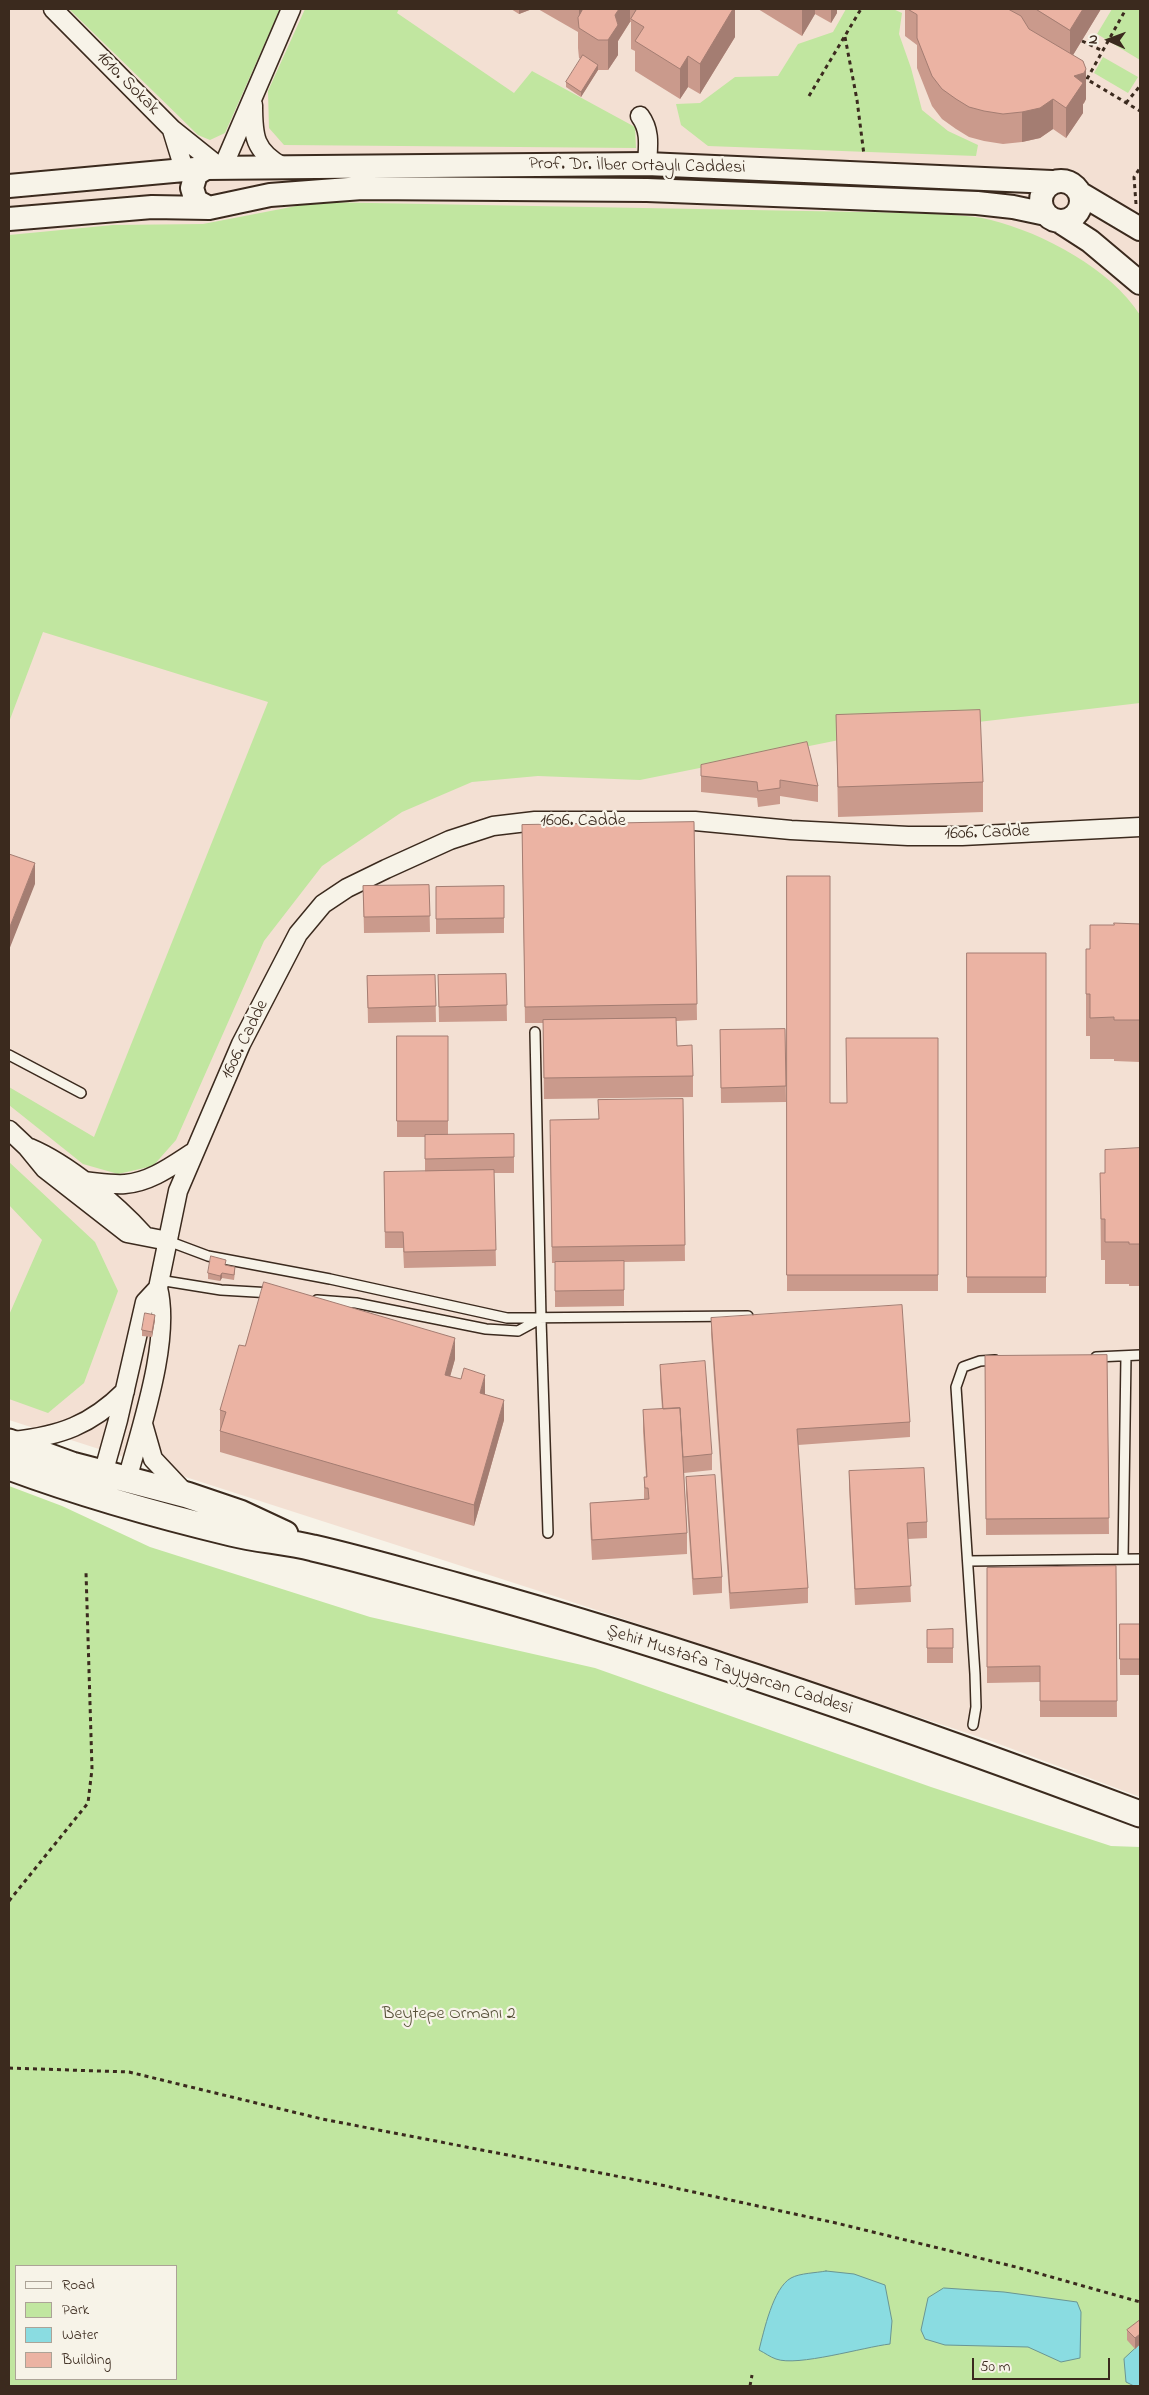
<!DOCTYPE html>
<meta charset="utf-8">
<style>
body{margin:0}
#map{position:relative;width:1149px;height:2395px;overflow:hidden;background:#f7f3e8;font-family:"Indie Flower",sans-serif}
canvas{display:block}
.frame{position:absolute;inset:0;border:10px solid #3b2a1e;pointer-events:none}
.legend{position:absolute;left:15px;top:2265px;width:162px;height:115px;box-sizing:border-box;background:#f7f3e8;border:1px solid #aca397;margin:0;padding:6px 9px;list-style:none;font-size:15px;color:#3b2a1e}
.legend li{display:flex;align-items:center;gap:10px;height:25px}
.legend b{width:25px;border:1px solid #aca397}
.north{position:absolute;left:1084px;top:15px;width:50px;height:50px;-webkit-text-stroke:4px #f7f3e8;paint-order:stroke;rotate:272deg;font-size:14px;font-weight:700;line-height:20px;text-align:center;color:#3b2a1e}
.north::after{content:'';display:block;margin:auto;width:18px;height:22px;background:#3b2a1e;clip-path:polygon(50% 0,100% 100%,50% 72%,0 100%)}
.scale{position:absolute;left:972px;top:2358px;width:138px;height:22px;box-sizing:border-box;border:2px solid #3b2a1e;border-top:0;padding-left:6px;font-size:15px;line-height:18px;white-space:nowrap;color:#3b2a1e;-webkit-text-stroke:4px #f7f3e8;paint-order:stroke}
</style>
<div id="map">
<canvas width="1149" height="2395"></canvas>
<div class="frame"></div>
<ul class="legend">
<li><b style="height:6px;background:#f7f3e8"></b>Road</li>
<li><b style="height:14px;background:#c1e6a0"></b>Park</li>
<li><b style="height:14px;background:#8adce1"></b>Water</li>
<li><b style="height:14px;background:#ebb3a3"></b>Building</li>
</ul>
<div class="north">N</div>
<div class="scale">50 m</div>
</div>
<script>
const c = document.querySelector('canvas').getContext('2d');
c.lineJoin = 'round';
function fill(path, color) { c.fillStyle = color; c.fill(path, 'evenodd'); }
function trace(path, color, width, dash) { c.strokeStyle = color; c.lineWidth = width; c.lineCap = dash ? 'butt' : 'round'; c.setLineDash(dash || []); c.stroke(path); }
function write(font, color, halo, rows, align = 'center') {
  c.font = font + ' "Indie Flower",sans-serif'; c.lineWidth = 4.5; c.setLineDash([]); c.textBaseline = 'middle'; c.strokeStyle = halo; c.fillStyle = color; for (const [text, x, y, turn = 0] of rows) {
    c.save(); c.translate(x, y); c.rotate((+turn || 0) * Math.PI / 180); c.textAlign = isNaN(turn) ? turn : align; if (halo) c.strokeText(text, 0, 0); c.fillText(text, 0, 0); c.restore();
  }
}
fill(new Path2D(`
 M9,9H1140V1797L991,1741L542,1592L9,1420Z`), '#f3e0d3');
fill(new Path2D(`
 M69,9H280L225,133L210,140L198,135Z
 M305,9H399L397,13L514,93L532,71L635,127L636,148L284,145L269,128L268,91Z
 M846,9H893L902,13L899,34L911,68L922,110L948,131L978,145L976,156L708,146L681,125L676,104L700,103L735,77L778,76L798,44L833,32Z
 M1112,9H1140V60L1097,34Z
 M1103,57L1138,77L1128,93L1094,73Z
 M317,202L915,213C939,215 968,214 991,220C1043,233 1111,269 1140,315V703L859,736L640,780L538,776L472,782L402,812L322,866L264,941L176,1140L153,1166L118,1174L83,1164L9,1105V1087L94,1137L268,702L43,632L9,722V235L113,225L203,224Z
 M9,1162L95,1242L118,1291L84,1383L48,1413L9,1399V1315L42,1240L9,1205Z
 M9,1486L62,1506L150,1547L370,1617L595,1668L931,1787L1111,1846L1140,1847V2386H9ZM16,2266H176V2379H16Z`), '#c1e6a0');
const water = new Path2D(`
 M826,2271L854,2274L885,2285L892,2321L890,2344C864,2347 797,2367 776,2359C770,2357 765,2353 759,2350C764,2331 773,2288 791,2278C800,2273 816,2273 826,2271Z
 M944,2288L1004,2292L1077,2302L1081,2312L1080,2358L1061,2362L1028,2347L945,2345L925,2339L921,2330L928,2298Z
 M1140,2344V2386H1134L1126,2382L1124,2359Z`);
fill(water, '#8adce1');
trace(water, '#6a9593', 1);
const service = new Path2D(`
 M535,1032L541,1319L548,1533
 M9,1055L81,1093
 M168,1241L208,1256L330,1279L507,1318L748,1316
 M159,1280L221,1290L272,1293
 M317,1300L356,1303L486,1329L518,1331L540,1319
 M1096,1357L1140,1355
 M1123,1559L1126,1356
 M969,1561L1140,1559
 M973,1725L976,1707L975,1674L956,1387L963,1367L980,1361L995,1360`);
const minor = new Path2D(`
 M53,9L172,129L222,169L291,9
 M253,105C253,136 254,151 283,167
 M640,116C651,131 648,147 647,164
 M172,130L184,169
 M9,1130L27,1147L45,1169L127,1233L168,1241
 M30,1148C68,1164 116,1204 144,1235
 M82,1181C96,1182 111,1185 125,1184C151,1182 173,1165 195,1151
 M143,1424L153,1459L185,1493
 M13,1441C60,1436 91,1425 125,1391
 M103,1474L118,1420L145,1302L158,1288
 M127,1480C141,1427 171,1340 158,1288L178,1191L241,1044L298,934L323,904L347,888L386,869L450,840L493,826L535,821H695L791,830L908,836H962L1140,827`);
const tertiary = new Path2D(`
 M206,168L196,174L192,188L196,201L209,208
 M1041 201a20 20 0 1 1 40 0a20 20 0 1 1-40 0Z
 M9,186L206,168L647,164L1052,182
 M1081,194L1140,229
 M9,219L152,207L209,208L270,195L362,188L647,190L977,203L1013,207L1046,214
 M1059,221L1090,241L1140,283`);
const secondary = new Path2D(`
 M9,1442L72,1465L187,1495L240,1513L285,1534
 M9,1467C82,1494 156,1515 231,1533C258,1540 286,1541 313,1548C361,1559 409,1573 457,1586C688,1650 916,1730 1140,1814`);
trace(service, '#3b2a1e', 12);
trace(minor, '#3b2a1e', 21);
trace(tertiary, '#3b2a1e', 26);
trace(secondary, '#3b2a1e', 29);
trace(new Path2D(`
 M845,37L857,100L864,155
 M1082,41L1103,51
 M1083,77L1140,111
 M1087,79L1126,9
 M809,96L861,9
 M1126,103L1140,86
 M1136,204L1134,177L1140,168
 M9,1901L88,1803L92,1769L86,1572
 M9,2068L129,2072L322,2119L652,2183L836,2223L1016,2267L1140,2302
 M750,2386L752,2375`), '#3b2a1e', 3, [4, 4]);
trace(service, '#f7f3e8', 9);
trace(minor, '#f7f3e8', 18);
trace(tertiary, '#f7f3e8', 22);
trace(secondary, '#f7f3e8', 25);
fill(new Path2D(`
 M511,9H532L519,14Z
 M538,9H735V37L700,94L688,87L680,99L635,71V51L631,49V22H630L618,41V55L608,70H598L581,97L566,87V82L581,59L579,58L578,48V32Z
 M758,9H837V13L831,23L815,14L802,36Z
 M905,9H1101L1073,55L1086,99L1084,103L1083,104V113L1066,138L1053,129L1040,138L1022,142L1003,144L984,141L969,137L956,129L942,119L932,106L917,68V45L905,36Z
 M836,715L983,782V812L838,817Z
 M701,765L818,786V802L780,796V804L758,807L757,798L701,792Z
 M694,822L697,1020L676,1021L677,1046L693,1076V1097L544,1099L543,1023H525L522,825Z
 M787,876L830,1103H847L938,1038V1291H787Z
 M429,885L430,932L364,933L363,886Z
 M504,886V933L436,934V887Z
 M1140,924V1062L1114,1061V1059H1090V1036H1086V949H1090L1114,925Z
 M967,953H1046V1293H967Z
 M506,974L507,1021L439,1022L438,975Z
 M435,975L436,1022L368,1023L367,976Z
 M785,1029L786,1102L721,1103L720,1030Z
 M397,1036H448V1135L514,1134V1173H494L496,1266L404,1268L403,1248H385L384,1172H425V1137H397Z
 M683,1099L685,1261L624,1262V1306L555,1307V1263H552L550,1135L598,1119Z
 M1140,1148V1286H1129V1284H1105V1260H1101L1100,1173H1105Z
 M226,1265L235,1272L234,1280L222,1278L220,1281L208,1279V1273Z
 M711,1318L910,1422V1437L798,1445L808,1588V1603L730,1609L711,1334Z
 M155,1320L152,1337L142,1336V1330Z
 M245,1346L455,1359L450,1376L485,1394L504,1420L474,1526L220,1452V1410Z
 M1107,1355L1109,1534L986,1535L985,1356Z
 M660,1365L712,1454V1470L684,1473L687,1533V1554L592,1560L590,1524V1503L644,1500V1477H646L643,1431V1410L662,1409L660,1381Z
 M849,1471L927,1522V1538L908,1539L911,1602L855,1605L849,1487Z
 M686,1477L722,1577V1593L693,1595L686,1493Z
 M1116,1566L1117,1717H1040V1682L987,1683V1568Z
 M1120,1624H1140V1675H1120Z
 M953,1629V1663H927V1630Z
 M1140,2320V2344L1135,2349L1127,2340V2330Z`), '#ca9a8c');
fill(new Path2D(`
 M519,9H532L519,14Z
 M579,9H595L579,28Z
 M619,9H630V22L618,41V55L608,70V40L615,15Z
 M733,9H735V37L700,94V64Z
 M802,9H815V14L802,36Z
 M831,9H837V13L831,23Z
 M1083,9H1101L1070,60V30Z
 M688,56V87L680,99V69Z
 M598,65V70L581,97V92Z
 M1086,69V99L1084,103L1083,104V113L1066,138V108L1074,76Z
 M1053,99V129L1040,138L1022,142V112Z
 M35,863V884L9,950V929Z
 M222,1273V1278L220,1281V1276Z
 M155,1315V1320L152,1337V1332Z
 M455,1338V1359L445,1395V1375Z
 M485,1375V1395L480,1393Z
 M504,1400V1420L474,1526V1505Z
 M1140,2334V2344L1135,2349V2338Z`), '#a47d72');
const building = new Path2D(`
 M583,9H619L615,15L618,25L608,40H598L579,28L578,18Z
 M637,9H733L700,64L688,56L680,69L635,41L644,27L631,19Z
 M908,9H1008L1021,16L1029,29L1083,61L1086,69L1084,73L1074,76L1083,83L1066,108L1053,99L1040,108L1022,112L1003,114L984,111L969,107L956,99L942,89L932,76L917,38V15Z
 M1036,9H1083L1070,30Z
 M583,55L598,65L581,92L566,82Z
 M980,710L983,782L838,787L836,715Z
 M807,742L818,786L780,780V788L758,791L757,782L701,776V765Z
 M694,822L697,1004L525,1007L522,825Z
 M9,854L35,863L9,929Z
 M787,876H830V1103H847L846,1038H938V1275H787Z
 M429,885L430,916L364,917L363,886Z
 M504,886V918L436,919V887Z
 M1114,923L1140,924V1020H1114V1017L1090,1018V994H1086V949H1090V925H1114Z
 M967,953H1046V1277H967Z
 M506,974L507,1005L439,1007L438,975Z
 M435,975L436,1006L368,1008L367,976Z
 M676,1018L677,1046L692,1045L693,1076L544,1078L543,1020Z
 M785,1029L786,1086L721,1088L720,1030Z
 M397,1036H448V1121H397Z
 M683,1099L685,1245L552,1247L550,1120L599,1119L598,1100Z
 M514,1134V1157L425,1159V1135Z
 M1140,1148V1244H1129V1242H1105V1219H1101L1100,1173H1105V1150Z
 M494,1170L496,1250L404,1252L403,1232H385L384,1172Z
 M211,1256L226,1260L225,1265L235,1267L234,1275L222,1273L220,1276L208,1273Z
 M624,1261V1290L555,1291V1262Z
 M264,1282L455,1338L445,1375L461,1379L464,1368L485,1375L480,1393L504,1400L474,1505L220,1431L226,1412L220,1410L239,1345L245,1346Z
 M902,1305L910,1422L797,1429L808,1588L730,1593L711,1318Z
 M145,1313L155,1315L152,1332L142,1330Z
 M1107,1355L1109,1518L986,1519L985,1356Z
 M705,1361L712,1454L683,1457L680,1408L663,1409L660,1365Z
 M680,1408L687,1533L592,1540L590,1503L649,1499L648,1488H645L644,1477H647L643,1410Z
 M924,1468L927,1522L907,1523L911,1586L855,1589L849,1471Z
 M715,1475L722,1577L693,1579L686,1477Z
 M1116,1566L1117,1701H1040V1666L987,1667V1568Z
 M1120,1624H1140V1659H1120Z
 M953,1629V1648H927V1630Z
 M1140,2320V2334L1135,2338L1127,2330Z`);
fill(building, '#ebb3a3');
trace(building, '#a47d72', 1);
write('18px', '#3b2a1e', '#f7f3e8', [
 ["1610. Sokak",127,84,45],
 ["Prof. Dr. İlber Ortaylı Caddesi",637,167,1],
 ["1606. Cadde",583,822],
 ["1606. Cadde",987,834,-2],
 ["1606. Cadde",246,1040,-64],
 ["Şehit Mustafa Tayyarcan Caddesi",729,1671,18]
]);
write('18px', '#565038', '#f7f3e8', [
 ["Beytepe Ormanı 2",449,2015]
]);
</script>
